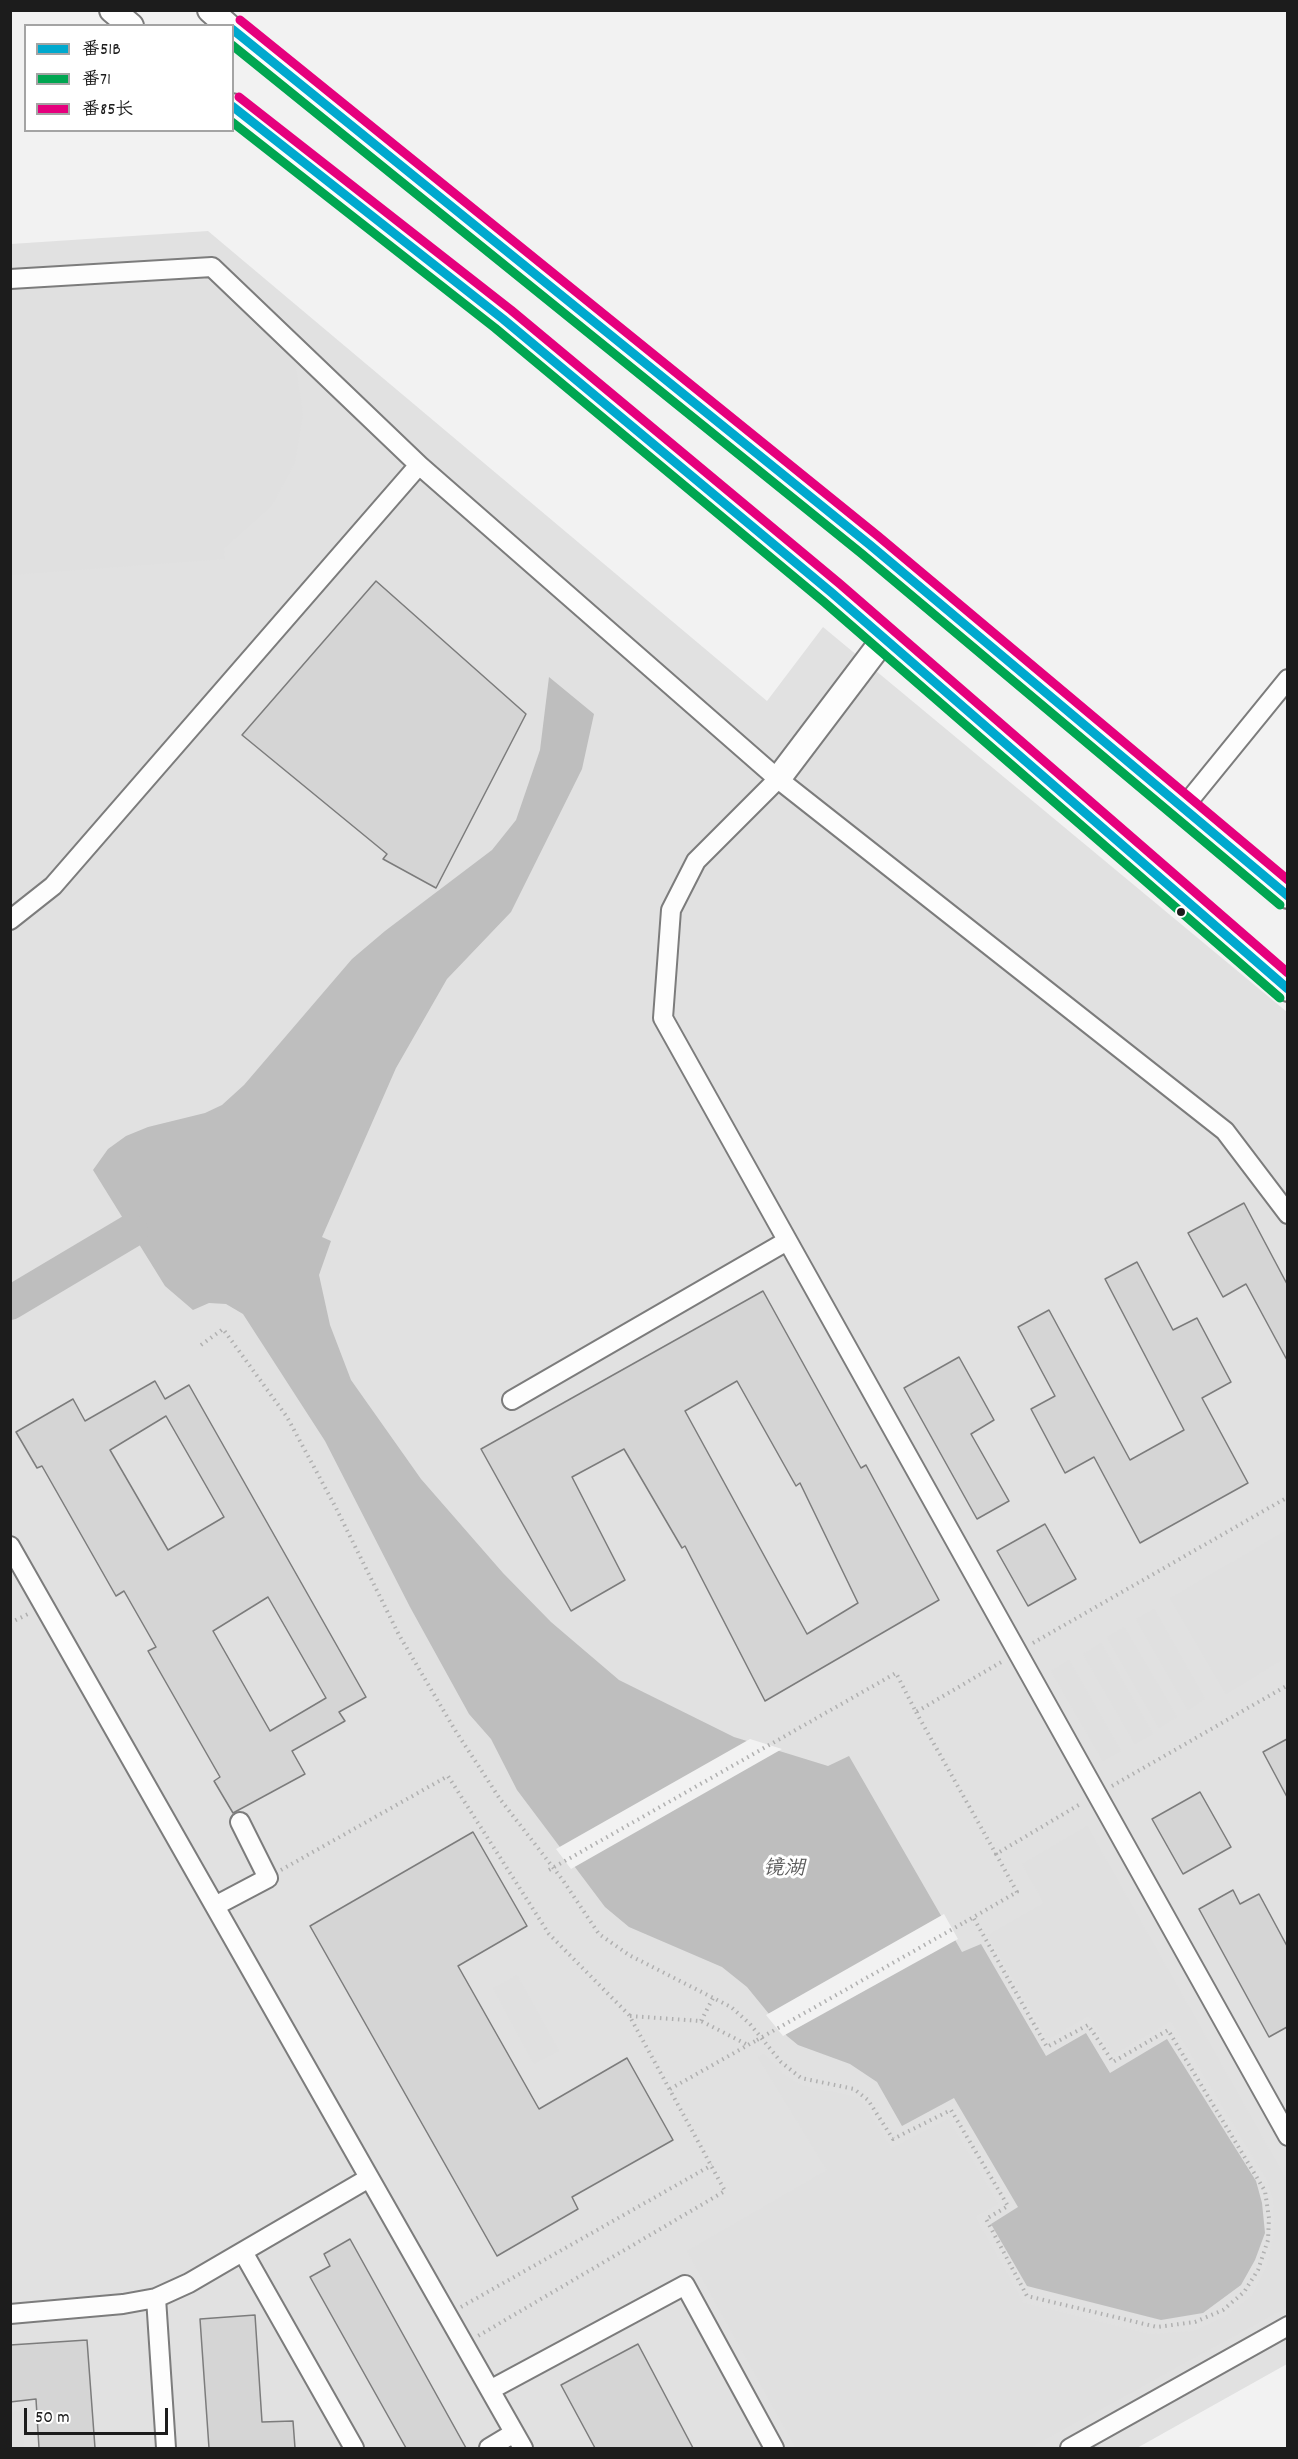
<!DOCTYPE html>
<html>
<head>
<meta charset="utf-8">
<style>
	body { margin:0 }
	#map { position:relative; width:1298px; height:2459px; overflow:hidden; background:#f2f2f2; font-family:Dekko,"LXGW WenKai TC",sans-serif }
	canvas { display:block }
	.frame { position:absolute; inset:0; border:12px solid #1c1c1c; pointer-events:none }
	.legend { position:absolute; left:24px; top:24px; width:210px; height:108px; box-sizing:border-box; background:#fff; border:2px solid #a4a4a4; margin:0; padding:8px 10px; list-style:none; font-size:18px; color:#1c1c1c }
	.legend li { display:flex; align-items:center; gap:12px; height:30px }
	.legend b { width:30px; border:2px solid #a4a4a4 }
	.scale { position:absolute; left:24px; top:2408px; width:144px; height:27px; box-sizing:border-box; border:3px solid #1c1c1c; border-top:0; padding-left:8px; font-size:18px; line-height:21px; white-space:nowrap; color:#1c1c1c; -webkit-text-stroke:4px #fff; paint-order:stroke }
</style>
</head>
<body>
<div id="map">
<canvas width="1298" height="2459"></canvas>
<div class="frame"></div>
<ul class="legend">
<li><b style="height:8px;background:#00a9ce"></b>番51B</li>
<li><b style="height:8px;background:#00a651"></b>番71</li>
<li><b style="height:8px;background:#e5007d"></b>番85长</li>
</ul>
<div class="scale">50 m</div>
</div>
<script>
const c = document.querySelector('canvas').getContext('2d');
c.lineJoin = 'round';
function fill(path, color) { c.fillStyle = color; c.fill(path, 'evenodd'); }
const shape = rows => new Path2D(rows.map(r => 'M' + r).join(''));
function strokePath(path, color, width, dash) { c.strokeStyle = color; c.lineWidth = width; c.lineCap = dash ? 'butt' : 'round'; c.setLineDash(dash || []); c.stroke(path); }
function drawText(font, color, halo, rows, align = 'center') {
  c.font = font + ' Dekko,"LXGW WenKai TC",sans-serif'; c.lineWidth = 6; c.setLineDash([]); c.textBaseline = 'middle'; c.strokeStyle = halo; c.fillStyle = color; for (const [text, x, y, turn = 0] of rows) {
    c.save(); c.translate(x, y); c.rotate((+turn || 0) * Math.PI / 180); c.textAlign = isNaN(turn) ? turn : align; if (halo) c.strokeText(text, 0, 0); c.fillText(text, 0, 0); c.restore();
  }
}
fill(shape([
	[208,231,767,701,823,627,1287,1012,1287,2364,1137,2448,11,2448,11,244]
]), '#e1e1e1');
fill(shape([
	[195,269,239,290,273,323,296,366,303,414,295,462,272,505,224,548,225,559,11,575,11,276],
	[166,1416,224,1517,168,1550,110,1450],
	[1287,1530,1287,1657,1226,1694,1170,1598],
	[268,1597,326,1698,270,1731,213,1631],
	[1154,1609,1205,1699,1188,1710,1136,1619],
	[1124,1627,1177,1717,1159,1728,1107,1637],
	[1101,1643,1153,1734,1135,1744,1083,1654],
	[1069,1660,1121,1751,1103,1761,1051,1671],
	[1087,1826,1287,2181,1287,2307,1030,2448,796,2448,687,2251,827,2170,758,2057,764,2054,783,2074,801,2085,856,2097,865,2106,891,2148,948,2119,998,2204,975,2217,1023,2302,1151,2334,1194,2331,1226,2316,1252,2296,1267,2266,1274,2233,1273,2199,1266,2178,1171,2021,1113,2055,1089,2016,1048,2039,988,1935,1044,1903,1022,1864],
	[517,1975,559,2051,534,2064,493,1988],
	[22,2411,24,2448,11,2448,11,2412]
]), '#e0e0e0');
fill(shape([
	[549,677,594,714,582,769,511,912,447,979,396,1068,322,1237,331,1241,319,1275,330,1325,351,1380,421,1479,503,1573,551,1622,619,1680,734,1737,828,1766,849,1756,962,1952,981,1944,1046,2056,1086,2033,1110,2073,1167,2039,1256,2181,1262,2203,1265,2233,1255,2260,1241,2285,1203,2313,1161,2320,1027,2286,991,2224,1018,2207,954,2098,902,2126,877,2082,850,2064,798,2045,787,2036,747,1987,722,1967,629,1927,605,1907,517,1790,491,1739,469,1714,410,1607,325,1441,243,1314,226,1304,209,1303,193,1310,165,1286,93,1170,108,1149,126,1136,148,1127,205,1113,222,1105,244,1085,352,959,385,931,492,850,516,820,540,750]
]), '#bebebe');
fill(shape([
	[750,1739,782,1749,571,1869,556,1849],
	[944,1914,958,1939,783,2036,766,2015]
]), '#f2f2f2');
strokePath(shape([
	[10,1303,131,1231]
]), '#bebebe', 34);
const building = shape([
	[376,581,526,714,436,888,383,859,387,854,242,735,376,581],
	[1244,1203,1287,1284,1287,1360,1246,1284,1223,1297,1188,1233,1244,1203],
	[1137,1262,1173,1330,1197,1318,1231,1382,1202,1398,1248,1483,1140,1543,1094,1457,1065,1473,1031,1409,1055,1396,1018,1327,1049,1310,1130,1460,1184,1430,1105,1279,1137,1262],
	[763,1291,861,1468,866,1465,939,1600,765,1701,685,1546,682,1548,624,1449,572,1477,625,1580,571,1611,481,1449,763,1291],
	[737,1381,796,1486,800,1483,858,1603,807,1634,685,1411,737,1381],
	[959,1357,994,1420,971,1434,1009,1501,977,1519,904,1388,959,1357],
	[155,1381,165,1399,189,1385,366,1697,339,1712,345,1721,292,1751,305,1774,233,1813,214,1781,220,1777,148,1651,156,1647,124,1591,116,1596,42,1466,37,1468,16,1432,73,1399,85,1421,155,1381],
	[166,1416,224,1517,168,1550,110,1450,166,1416],
	[268,1597,326,1698,270,1731,213,1631,268,1597],
	[1045,1524,1076,1579,1028,1606,997,1551,1045,1524],
	[1287,1739,1287,1797,1263,1752,1287,1739],
	[1200,1792,1231,1847,1183,1874,1152,1819,1200,1792],
	[473,1832,527,1926,458,1966,539,2109,627,2058,673,2140,572,2197,578,2209,497,2256,310,1926,473,1832],
	[1233,1890,1240,1904,1259,1894,1287,1946,1287,2027,1269,2037,1199,1909,1233,1890],
	[350,2239,466,2448,406,2448,310,2277,330,2266,324,2254,350,2239],
	[255,2315,262,2422,293,2421,295,2448,209,2448,200,2319,255,2315],
	[87,2340,95,2448,39,2448,36,2399,10,2402,10,2345,87,2340],
	[638,2344,693,2448,595,2448,561,2385,638,2344]
]);
fill(building, '#d5d5d5');
strokePath(building, '#7c7c7c', 1.5);
const street = shape([
	[10,279,212,267,419,465],
	[778,779,696,861,671,910,663,1018,1288,2136],
	[1183,808,1288,679],
	[10,920,53,886,419,465,778,779,1225,1131,1288,1214],
	[512,1400,787,1241],
	[10,1546,523,2448],
	[215,1906,268,1878,240,1822],
	[243,2252,354,2448],
	[156,2298,166,2448],
	[10,2314,123,2304,156,2298,189,2283,369,2178],
	[490,2390,685,2285,774,2448],
	[489,2448,514,2433],
	[1070,2448,1288,2326]
]);
const secondary = shape([
	[112,10,131,26],
	[210,10,228,26],
	[232,29,870,545,1288,896],
	[232,106,503,319,832,593,1288,989],
	[778,779,884,639]
]);
strokePath(street, '#7c7c7c', 22);
strokePath(secondary, '#7c7c7c', 28);
strokePath(shape([
	[201,1345,223,1329,287,1417,335,1506,399,1635,455,1730,500,1799,562,1879,599,1934,629,1955,731,2007,750,2024,781,2062,801,2078,854,2089,868,2100,893,2139,951,2110,1008,2206,986,2219,1027,2296,1157,2327,1195,2322,1223,2310,1244,2292,1258,2270,1268,2240,1269,2218,1265,2191,1168,2030,1113,2062,1088,2025,1047,2047,973,1917],
	[10,1623,28,1614],
	[1033,1643,1288,1497],
	[916,1712,996,1854],
	[815,1719,896,1673,916,1712,1003,1661],
	[1112,1786,1288,1685],
	[281,1870,448,1776,549,1934,629,2015,725,2191,478,2336],
	[965,1922,1017,1892,996,1854,1082,1803],
	[630,2016,701,2021,748,2045],
	[701,2021,713,1998],
	[670,2089,757,2040],
	[461,2307,712,2165]
]), '#b0b0b0', 4, [1.5, 4.5]);
strokePath(street, '#fdfdfd', 18);
strokePath(secondary, '#fdfdfd', 24);
strokePath(shape([
	[549,1870,815,1719],
	[757,2040,965,1922]
]), '#b0b0b0', 4, [1.5, 4.5]);
strokePath(shape([
	[232,29,870,545,1288,896],
	[232,106,503,319,832,593,1288,989]
]), '#00a9ce', 9);
strokePath(shape([
	[232,45,862,554,1280,905],
	[232,122,495,328,824,602,1280,998]
]), '#00a651', 9);
strokePath(shape([
	[240,20,878,536,1288,880],
	[239,97,511,310,840,584,1288,973]
]), '#e5007d', 9);
for (const [x, y, r, color] of [
	[1181,912,5,"#1c1c1c"]
]) { const dot = new Path2D(); dot.arc(x, y, r, 0, 2 * Math.PI); c.fillStyle = color; c.fill(dot); strokePath(dot, '#fff', 2); }
drawText('italic 21px', '#5b5b5b', '#fff', [
	["镜湖",784,1871]
]);
</script>
</body>
</html>
